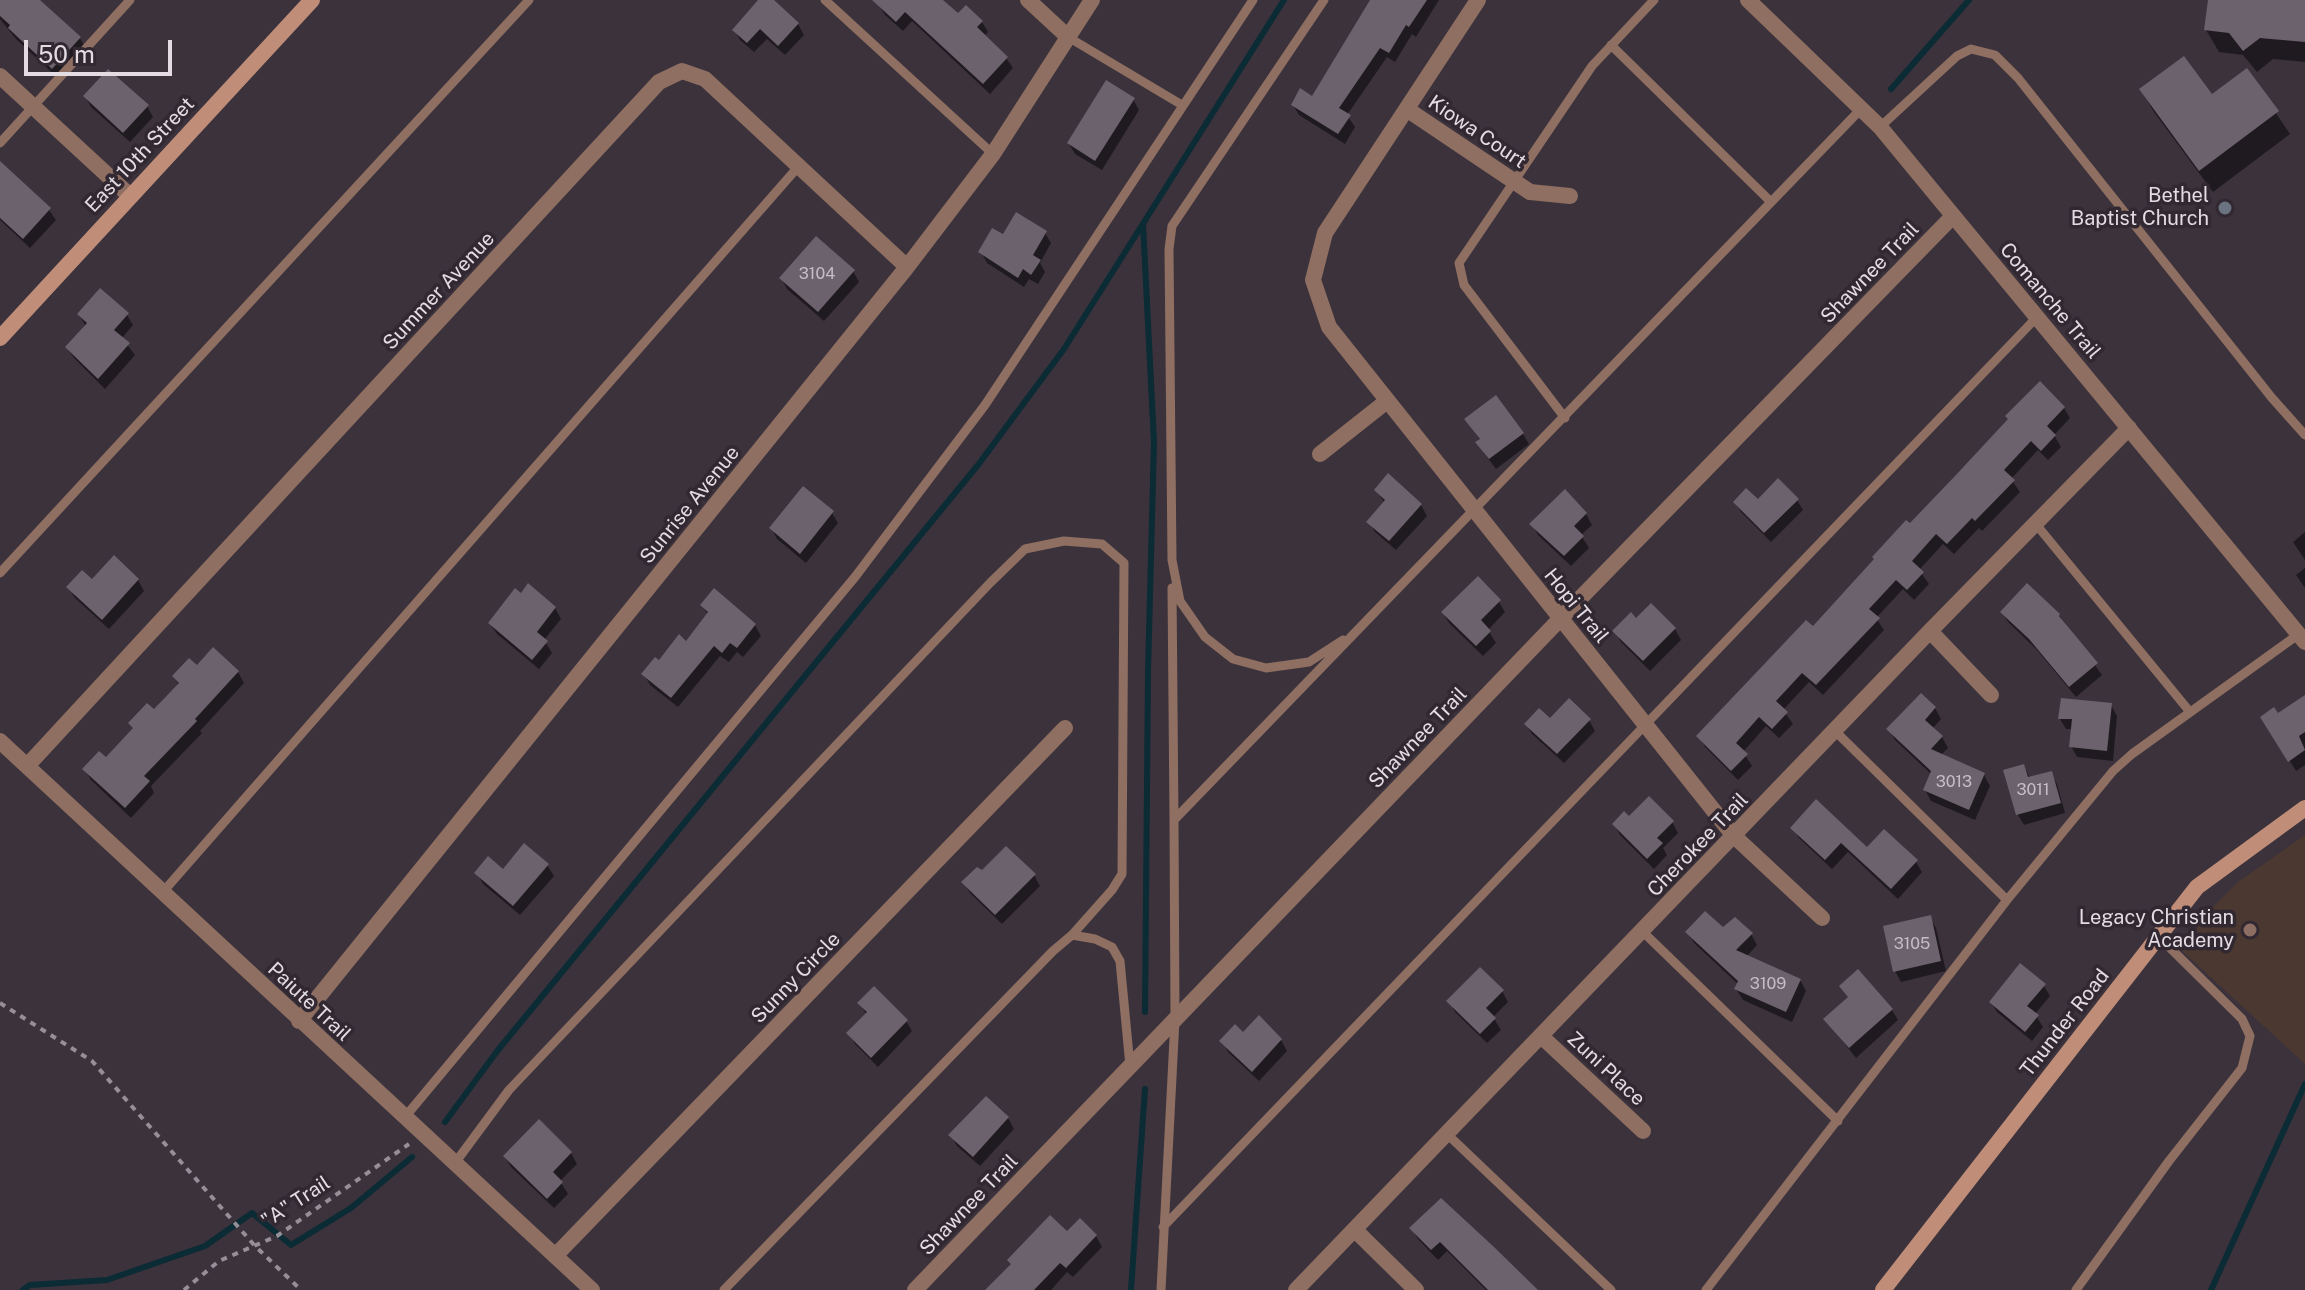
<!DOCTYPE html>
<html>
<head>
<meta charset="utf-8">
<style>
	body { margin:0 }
	#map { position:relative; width:2305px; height:1290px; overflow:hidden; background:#3b323c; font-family:"Public Sans",sans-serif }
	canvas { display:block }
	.scale { position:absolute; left:24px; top:40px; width:148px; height:36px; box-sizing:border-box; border:4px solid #e3dde3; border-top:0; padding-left:10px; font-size:24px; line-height:28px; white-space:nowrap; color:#e3dde3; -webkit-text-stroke:6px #312832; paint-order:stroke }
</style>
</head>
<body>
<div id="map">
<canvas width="2305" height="1290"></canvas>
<div class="scale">50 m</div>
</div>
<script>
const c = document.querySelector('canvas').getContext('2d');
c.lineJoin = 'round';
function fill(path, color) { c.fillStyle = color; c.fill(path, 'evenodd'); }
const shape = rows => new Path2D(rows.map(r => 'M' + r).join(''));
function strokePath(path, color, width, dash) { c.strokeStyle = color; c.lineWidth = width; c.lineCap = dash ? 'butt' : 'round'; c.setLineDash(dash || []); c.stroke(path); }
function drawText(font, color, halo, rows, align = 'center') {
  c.font = font + ' "Public Sans",sans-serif'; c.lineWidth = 7; c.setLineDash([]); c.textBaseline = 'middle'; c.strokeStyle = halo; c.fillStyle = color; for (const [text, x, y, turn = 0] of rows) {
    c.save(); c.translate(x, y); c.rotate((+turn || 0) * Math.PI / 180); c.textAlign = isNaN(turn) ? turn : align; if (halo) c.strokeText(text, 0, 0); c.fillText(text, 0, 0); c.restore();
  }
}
fill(shape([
	[2305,835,2305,1064,2181,950,2210,910,2238,882]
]), '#4b3931');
fill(shape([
	[0,0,37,0,80,38,86,49,59,79,16,39,0,19],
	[761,0,771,0,798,24,804,35,785,55,767,39,754,52,740,40,734,30],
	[883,0,941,0,958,16,982,22,988,32,984,36,1006,58,1013,68,990,94,912,21,903,31,885,15,878,4],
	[1373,0,1439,0,1416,37,1412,34,1395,62,1387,57,1347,115,1355,127,1345,144,1299,115,1293,105,1312,98],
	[2210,0,2305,0,2305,62,2273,59,2257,72,2243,55,2219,52,2206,30],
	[2247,70,2290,134,2213,192,2154,112,2141,90,2211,97],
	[85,96,147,106,153,117,130,142,91,107],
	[1133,99,1139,110,1102,170,1075,154,1069,144],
	[0,168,49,210,56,220,30,248,0,220],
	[1045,233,1051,243,1040,263,1045,272,1038,284,1029,279,1024,287,987,263,981,252,1004,237],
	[853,271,859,282,824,321,787,289,781,278],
	[79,314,127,315,133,325,122,338,135,355,105,389,74,358,67,348,85,325],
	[2064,408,2070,418,2054,435,2061,447,2048,460,2038,450,2011,479,2020,492,1982,531,1979,528,1954,554,1943,544,1919,570,1929,584,1914,600,1903,589,1876,618,1884,630,1823,695,1809,682,1783,710,1793,724,1779,738,1766,726,1743,752,1752,766,1738,780,1705,747,1699,736,1813,629,1910,526],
	[1466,420,1523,434,1529,444,1496,469,1484,453,1478,443,1481,441],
	[1376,490,1421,505,1427,516,1396,550,1375,532,1369,522,1385,503],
	[1797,500,1803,510,1771,542,1741,512,1735,502],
	[832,513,838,523,806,563,777,539,771,528],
	[1586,514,1592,525,1581,535,1589,548,1571,566,1538,535,1532,524],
	[2305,532,2305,560,2293,542],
	[2305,568,2305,588,2296,575],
	[138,580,144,591,109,629,75,598,68,587,92,582],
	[1499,602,1505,612,1488,630,1496,643,1483,656,1449,623,1443,613],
	[702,605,755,625,761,636,743,657,737,652,729,662,720,656,678,707,650,685,644,674,686,643,708,615],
	[555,608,561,619,544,640,552,653,539,669,497,634,490,624],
	[2002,612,2059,615,2102,675,2076,697,2037,650,2008,622],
	[1675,629,1681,640,1650,671,1621,642,1615,631],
	[213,650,238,672,244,683,200,731,202,733,151,786,154,793,131,818,91,780,85,770,106,760,179,685,174,677,197,668],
	[1921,695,1935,708,1941,719,1932,729,1942,737,1948,748,1940,756,1984,775,1990,786,1975,820,1931,801,1925,790,1932,775,1895,740,1889,730],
	[2305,701,2305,765,2296,771,2263,718,2277,716],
	[2111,705,2117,716,2113,761,2077,757,2071,746,2073,729,2066,729,2060,719],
	[1550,720,1589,720,1595,731,1564,763,1532,734,1526,724],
	[2024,766,2030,778,2051,773,2057,784,2065,813,2024,825,2018,815,2006,771],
	[1629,819,1672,822,1678,833,1663,848,1667,855,1654,869,1620,835,1614,824],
	[1793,828,1916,862,1922,872,1898,899,1848,852,1832,869,1799,838],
	[547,865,554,876,520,915,483,884,477,873],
	[982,873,1034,875,1040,886,1002,924,970,893,964,883],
	[1930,918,1936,928,1946,971,1901,982,1895,971],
	[1723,930,1751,934,1757,945,1746,957,1800,980,1806,991,1792,1022,1743,1000,1736,989,1739,985,1694,943,1688,932],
	[2044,986,2050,996,2035,1014,2043,1027,2032,1041,1997,1012,1991,1002],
	[1502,991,1508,1002,1493,1017,1501,1030,1487,1043,1455,1012,1449,1001],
	[860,1004,906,1021,912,1031,878,1067,855,1044,849,1034,866,1014],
	[1892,1010,1898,1020,1856,1058,1826,1020],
	[1243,1034,1281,1040,1287,1051,1259,1081,1228,1052,1222,1041],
	[1008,1118,1014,1129,980,1166,957,1146,951,1135],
	[571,1153,577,1164,560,1181,568,1194,554,1208,511,1167,505,1157],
	[1441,1201,1533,1290,1486,1290,1447,1251,1438,1260,1418,1239,1412,1229],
	[1067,1234,1096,1236,1102,1247,1073,1277,1067,1272,1051,1290,988,1290]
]), '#0007');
strokePath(shape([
	[1891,89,1969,0],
	[1143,224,1154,442,1148,672,1145,1012],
	[445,1122,498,1050,978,465,1064,349,1284,0],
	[23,1290,30,1285,107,1280,205,1246,252,1213,291,1245,351,1208,412,1157],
	[1131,1290,1145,1089],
	[2211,1290,2305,1084]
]), '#0b2b35', 6);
fill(shape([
	[0,0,40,0,81,37,52,69,8,28,10,25,0,16],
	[758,0,774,0,799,23,778,46,760,29,747,43,732,30],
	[872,0,943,0,958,13,966,5,983,21,977,27,1008,57,983,84,905,12,896,22],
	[1370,0,1427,0,1409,27,1406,25,1389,53,1380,48,1339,108,1351,115,1338,134,1291,105,1300,88,1312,96],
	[2208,0,2305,0,2305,42,2260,38,2243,51,2229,33,2204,30],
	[2184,56,2212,94,2247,68,2279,111,2199,171,2139,89],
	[108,69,149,105,123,133,83,96],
	[1106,80,1135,98,1095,161,1067,143],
	[0,161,51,208,23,239,0,218],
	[1016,212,1047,231,1033,255,1041,260,1031,275,1023,269,1018,278,978,252,992,228,1003,234],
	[816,236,855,270,818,312,779,278],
	[100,288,129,313,114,330,130,343,98,379,65,347,87,323,77,314],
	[2040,381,2065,407,2047,426,2056,435,2041,451,2031,441,2004,470,2015,480,1975,521,1972,518,1947,544,1936,534,1912,561,1924,572,1907,590,1896,580,1869,609,1880,618,1816,685,1802,673,1776,701,1788,712,1772,729,1759,717,1736,743,1748,754,1731,771,1696,736,1806,620,1813,626,1874,559,1872,557,1906,520,1910,523,1955,476,2008,419,2005,416],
	[1496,395,1524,433,1489,459,1475,442,1480,439,1464,419],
	[1388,473,1422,504,1389,541,1366,522,1385,500,1374,490],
	[1778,478,1799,499,1764,533,1733,502,1746,488,1758,499],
	[803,486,834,511,800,554,769,528],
	[1565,489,1587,513,1574,526,1584,536,1564,556,1529,524],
	[114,555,139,579,102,620,66,587,82,570,92,579],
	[1478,576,1501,600,1481,620,1491,631,1476,646,1441,612],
	[528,583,556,607,537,632,548,641,532,660,488,623,515,588,521,593],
	[2027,583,2060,614,2059,616,2098,663,2069,687,2029,639,2000,612],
	[714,588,756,624,737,648,730,643,722,653,714,646,671,698,641,674,655,657,659,660,679,634,686,641,708,612,700,605],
	[1651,603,1676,628,1643,661,1612,631,1631,612,1636,618],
	[213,647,239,671,195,719,197,721,144,776,150,781,125,808,82,769,99,751,106,757,133,728,128,723,147,703,154,709,179,683,172,676,189,658,197,665],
	[1921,693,1936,707,1925,720,1943,736,1931,749,1985,773,1969,810,1923,790,1931,771,1886,729],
	[2305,695,2305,732,2299,736,2305,750,2288,762,2260,717,2274,707,2278,713],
	[1569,698,1591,719,1557,754,1524,724,1539,708,1550,718],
	[2061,698,2112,703,2107,751,2069,747,2072,719,2058,719],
	[2024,764,2028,777,2052,771,2061,803,2016,815,2003,770],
	[1649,796,1674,821,1657,838,1663,843,1647,859,1612,824,1624,811,1629,816],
	[1816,799,1867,847,1884,829,1918,860,1891,889,1841,843,1825,860,1790,828],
	[524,843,549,864,513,906,474,873,488,856,503,869],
	[1006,846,1036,874,995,915,961,882,977,867,982,870],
	[1705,911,1723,927,1735,917,1753,933,1736,950,1801,979,1786,1012,1734,989,1738,981,1685,932],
	[1931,915,1941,961,1893,972,1883,926],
	[2020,963,2046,984,2027,1006,2039,1015,2025,1032,1989,1002],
	[1480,967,1504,990,1486,1008,1496,1018,1480,1034,1446,1001],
	[1858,969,1893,1009,1849,1048,1823,1019,1848,997,1839,986],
	[874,986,908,1020,871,1058,846,1033,867,1012,857,1003],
	[1259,1015,1282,1039,1252,1072,1219,1041,1235,1024,1243,1032],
	[986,1096,1009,1117,973,1157,948,1135],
	[539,1119,572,1152,553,1172,563,1182,547,1199,503,1156],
	[1441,1198,1494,1247,1538,1290,1488,1290,1440,1242,1431,1250,1409,1228],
	[1050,1215,1067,1231,1080,1218,1097,1235,1066,1268,1060,1263,1034,1290,985,1290,1011,1264,1007,1260]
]), '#6c626d');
strokePath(shape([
	[0,1003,92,1061,255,1246,301,1290],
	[184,1290,219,1261,277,1236,409,1144]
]), '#968f97', 4, [6, 6]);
strokePath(shape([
	[825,0,993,154],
	[1324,0,1172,226,1169,249,1172,560,1180,601,1205,637,1233,659,1266,668,1309,662,1343,640],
	[1068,37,1182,105],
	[1611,45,1771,202],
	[1880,127,1957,56,1971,49,1995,55,2018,78,2272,398,2305,435],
	[0,143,130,0],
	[1565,418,1464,285,1459,263,1592,66,1654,0],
	[2035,523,2190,712],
	[0,573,529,0],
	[1172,588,1174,820],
	[1835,731,2007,900],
	[162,893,798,167],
	[1642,931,1838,1121],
	[405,1117,855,577,985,405,1253,0],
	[1447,1134,1611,1290],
	[455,1163,509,1090,990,583,1025,549,1064,541,1102,544,1124,563,1122,874,1112,890,1072,935],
	[1163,1227,2037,317],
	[724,1290,1053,951,1072,935,1095,939,1112,947,1120,961,1130,1066],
	[1161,1290,1175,1019,1174,820,1862,108],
	[1706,1290,2007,900,2113,771,2132,754,2299,634],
	[2076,1290,2169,1161,2242,1068,2250,1036,2242,1019,2158,936]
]), '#8f6f61', 9);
strokePath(shape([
	[1028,0,1068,37],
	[1478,0,1325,233,1313,280,1329,327,1734,836,1822,918],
	[1748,0,1880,127,2305,642],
	[0,76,129,195],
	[1408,110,1530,192,1570,196],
	[1320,454,1387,401],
	[1930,631,1991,695],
	[0,741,592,1290],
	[27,766,659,82,682,71,705,79,907,267],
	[299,1021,907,267,993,154,1092,0],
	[1541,1036,1643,1131],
	[1355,1230,1416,1290],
	[555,1256,1065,728],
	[915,1290,1561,618,1953,216],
	[1296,1290,1930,631,2129,428]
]), '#8f6f61', 16);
strokePath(shape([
	[0,338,312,0],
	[1883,1290,2197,887,2305,808]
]), '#c08e78', 16);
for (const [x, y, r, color] of [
	[2225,208,8,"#6b7280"],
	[2250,930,8,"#8d6e63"]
]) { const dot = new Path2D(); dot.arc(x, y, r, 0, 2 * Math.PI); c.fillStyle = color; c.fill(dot); strokePath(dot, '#312832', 3); }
drawText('16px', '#c5bec6', null, [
	["3104",817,274],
	["3013",1954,782],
	["3011",2033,790],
	["3105",1912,944],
	["3109",1768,984]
]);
drawText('20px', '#e3dde3', '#312832', [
	["Kiowa Court",1477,132,34],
	["East 10th Street",140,155,-47],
	["Shawnee Trail",1870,273,-46],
	["Summer Avenue",439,291,-47],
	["Comanche Trail",2050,301,50],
	["Sunrise Avenue",690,505,-51],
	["Hopi Trail",1576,606,51],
	["Shawnee Trail",1418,738,-46],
	["Cherokee Trail",1698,845,-46],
	["Sunny Circle",796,978,-46],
	["Paiute Trail",309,1002,43],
	["Thunder Road",2065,1023,-52],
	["Zuni Place",1606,1069,43],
	["\"A\" Trail",296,1202,-33],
	["Shawnee Trail",969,1205,-46]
]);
drawText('20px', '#e3dde3', '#312832', [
	["Bethel",2209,196],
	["Baptist Church",2209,219],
	["Legacy Christian",2234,918],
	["Academy",2234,941]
], 'right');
</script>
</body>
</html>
